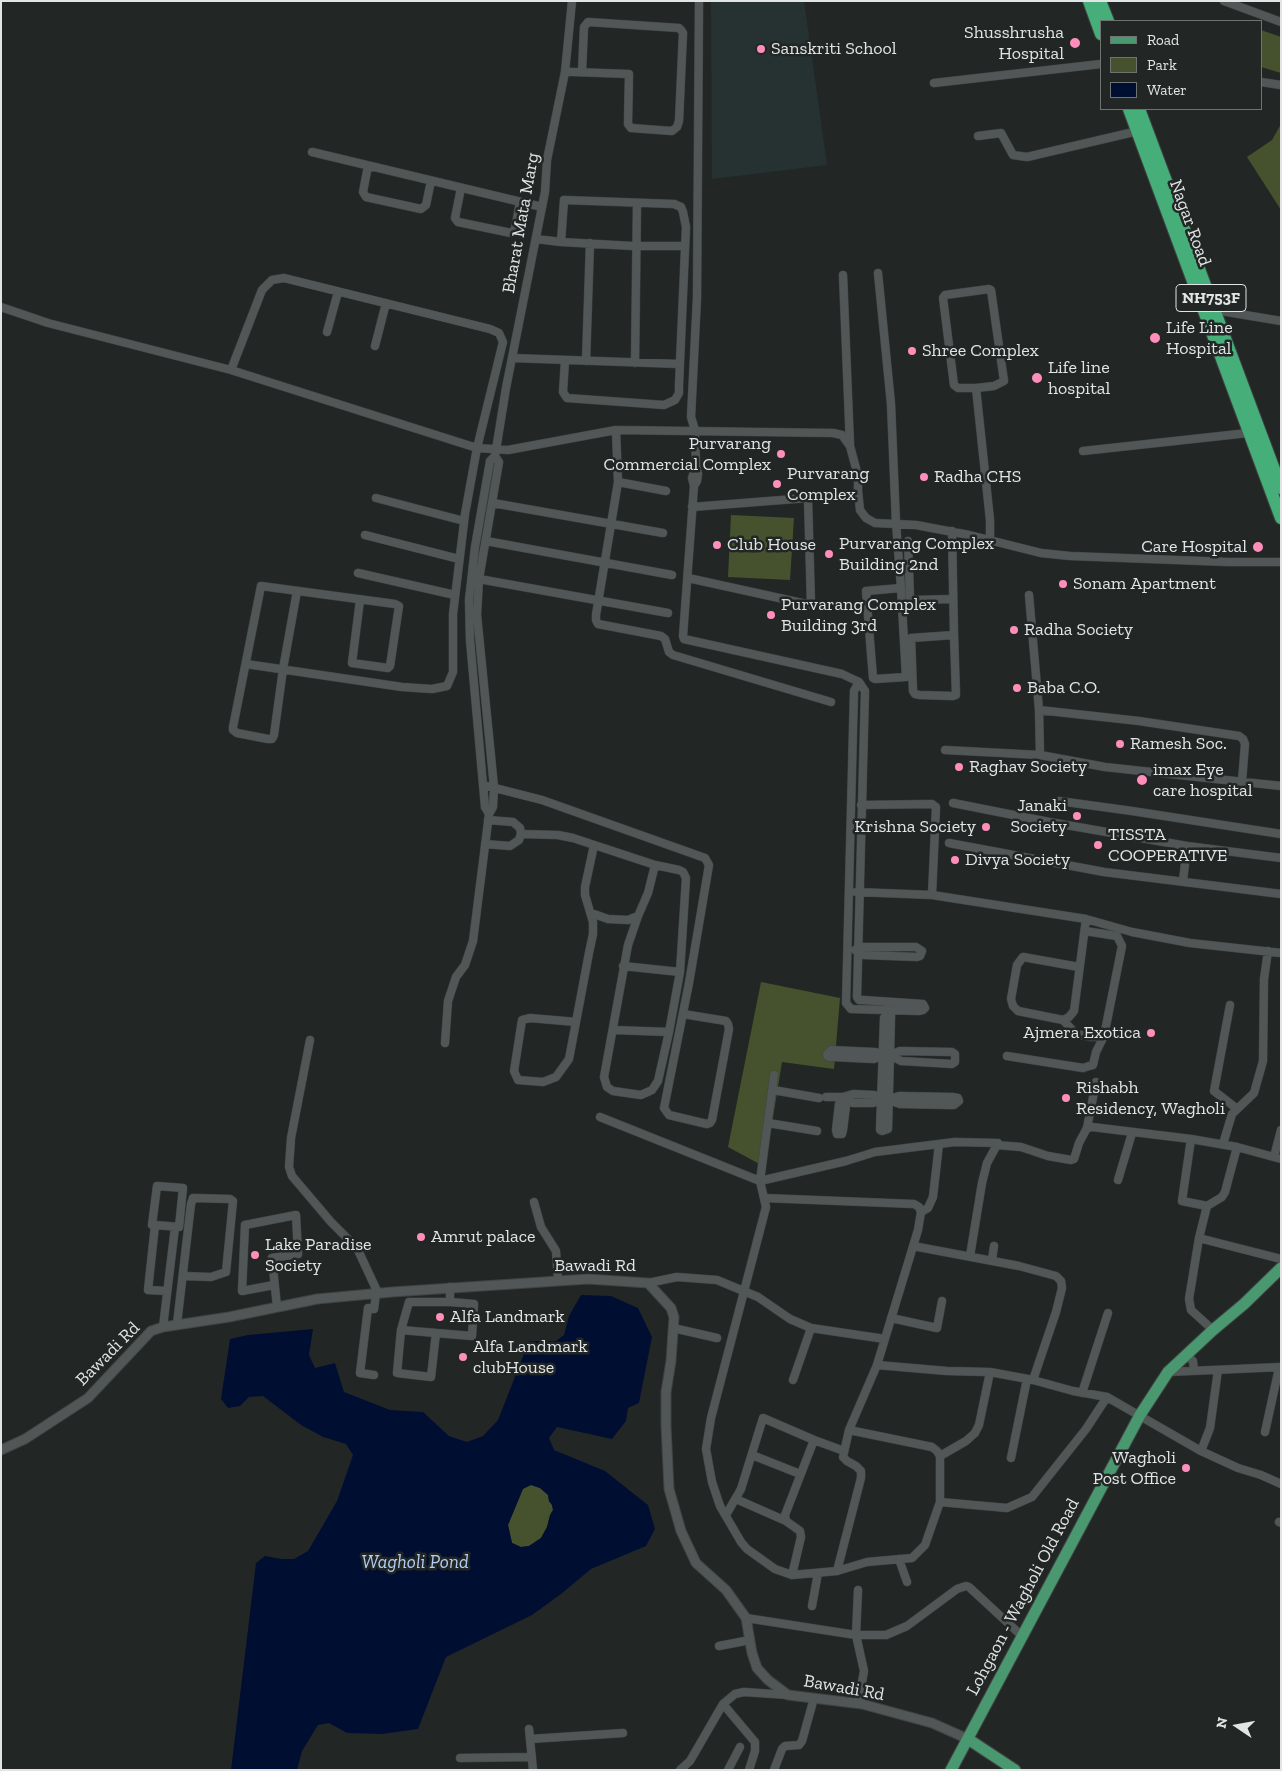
<!DOCTYPE html>
<html>
<head>
<meta charset="utf-8">
<style>
	body { margin:0 }
	#map { position:relative; width:1282px; height:1771px; overflow:hidden; background:#222726; font-family:"Zilla Slab",serif }
	canvas { display:block }
	.frame { position:absolute; inset:0; border:2px solid #e2e5e5; pointer-events:none }
	.legend { position:absolute; left:1100px; top:20px; width:162px; height:90px; box-sizing:border-box; background:#222726; border:1px solid #6f7372; margin:0; padding:6px 9px; list-style:none; font-size:15px; color:#e2e5e5 }
	.legend li { display:flex; align-items:center; gap:10px; height:25px }
	.legend b { width:25px; border:1px solid #6f7372 }
	.north { position:absolute; left:1212px; top:1701px; width:50px; height:50px; -webkit-text-stroke:4px #222726; paint-order:stroke; rotate:282deg; font-size:14px; font-weight:700; line-height:20px; text-align:center; color:#e2e5e5 }
	.north::after { content:''; display:block; margin:auto; width:18px; height:22px; background:#e2e5e5; clip-path:polygon(50% 0,100% 100%,50% 72%,0 100%) }
</style>
</head>
<body>
<div id="map">
<canvas width="1282" height="1771"></canvas>
<div class="frame"></div>
<ul class="legend">
<li><b style="height:6px;background:#499870"></b>Road</li>
<li><b style="height:14px;background:#46522e"></b>Park</li>
<li><b style="height:14px;background:#000f31"></b>Water</li>
</ul>
<div class="north">N</div>
</div>
<script>
const c = document.querySelector('canvas').getContext('2d');
c.lineJoin = 'round';
function fill(path, color) { c.fillStyle = color; c.fill(path, 'evenodd'); }
const shape = rows => new Path2D(rows.map(r => 'M' + r).join(''));
function strokePath(path, color, width, dash) { c.strokeStyle = color; c.lineWidth = width; c.lineCap = dash ? 'butt' : 'round'; c.setLineDash(dash || []); c.stroke(path); }
function drawText(font, color, halo, rows, align = 'center') {
  c.font = font + ' "Zilla Slab",serif'; c.lineWidth = 5; c.setLineDash([]); c.textBaseline = 'middle'; c.strokeStyle = halo; c.fillStyle = color; for (const [text, x, y, turn = 0] of rows) {
    c.save(); c.translate(x, y); c.rotate((+turn || 0) * Math.PI / 180); c.textAlign = isNaN(turn) ? turn : align; if (halo) c.strokeText(text, 0, 0); c.fillText(text, 0, 0); c.restore();
  }
}
fill(shape([
	[711,1,804,1,827,165,712,179]
]), '#253231');
fill(shape([
	[1261,30,1281,37,1281,73,1261,67],
	[1281,124,1281,210,1247,157,1272,140],
	[731,515,794,518,790,580,728,577],
	[761,982,840,998,834,1069,782,1062,765,1167,728,1147],
	[531,1485,540,1488,548,1495,549,1501,552,1505,553,1510,550,1515,547,1527,541,1538,529,1546,521,1547,512,1543,508,1525,523,1488]
]), '#46522e');
fill(shape([
	[581,1295,611,1296,638,1308,652,1337,639,1403,628,1408,626,1421,612,1439,557,1427,549,1438,554,1450,605,1471,648,1505,655,1529,646,1546,591,1569,561,1594,532,1615,446,1657,418,1729,382,1734,347,1733,329,1723,318,1725,302,1751,297,1770,231,1770,256,1563,265,1556,282,1559,294,1559,308,1551,337,1501,353,1455,346,1444,323,1437,301,1425,263,1396,249,1397,240,1406,228,1408,221,1399,230,1339,248,1335,313,1329,309,1355,315,1368,335,1363,344,1392,390,1410,423,1412,449,1436,467,1442,483,1436,498,1420,529,1341,556,1341,564,1335,569,1316],
	[531,1485,540,1488,548,1495,549,1501,552,1505,553,1510,550,1515,547,1527,541,1538,529,1546,521,1547,512,1543,508,1525,523,1489]
]), '#000f31');
const minor = shape([
	[1224,1,1281,22],
	[565,72,574,72,629,74,628,124,631,128,672,131,677,127,679,121,683,33,681,30,679,28,588,22,584,27,582,72],
	[1261,82,1281,85],
	[934,83,1101,64],
	[978,136,1001,133,1013,155,1027,157,1138,131],
	[312,152,542,207],
	[368,166,363,192,366,197,421,209,426,205,431,181],
	[461,188,455,218,458,222,511,233,515,229,520,202],
	[536,239,561,242,564,200,674,204,681,207,683,212,686,227,679,385,679,393,675,400,664,405,567,398,563,392,565,361],
	[561,242,633,246,685,246],
	[878,273,891,404,896,523,901,588,906,677,875,679,873,678,866,591,901,588],
	[843,275,850,445],
	[1,307,48,323,231,370,477,448,508,450,616,430,833,433,842,435,850,446,858,476,858,491,860,510,866,518,875,523,916,525,969,535,1041,553,1070,556,1228,562,1281,562],
	[1215,310,1281,321],
	[327,332,338,292],
	[375,346,386,303],
	[512,358,680,364],
	[586,361,590,243],
	[635,363,637,203],
	[231,370,262,290,272,280,284,278,490,329,499,333,503,342,477,448,465,514,453,614,453,672,447,686,432,689,402,687,246,664],
	[976,388,994,386,1004,381,991,290,989,289,945,295,943,298,954,385,958,388,976,388,990,520,990,541],
	[616,430,618,482],
	[1083,451,1248,433],
	[696,466,692,478,694,486,683,636,684,639,842,674,859,682],
	[694,486,697,481,698,474,696,466,695,430,691,417,697,298,699,1],
	[666,491,618,482,596,615,596,620,598,624,661,636,665,639,669,652,673,655,831,702],
	[376,498,464,521],
	[493,503,663,533],
	[952,531,954,635,911,638,913,691,915,694,919,695,953,696,956,695,954,635],
	[365,535,459,559],
	[486,541,672,575],
	[908,541,910,598,912,600,953,599],
	[358,573,455,595],
	[688,578,811,605,808,498,692,507],
	[479,579,668,613],
	[297,591,283,669,274,735,272,739,268,739,237,733,233,730,233,727,261,586,395,604,399,606,390,666,388,668,352,663,360,600],
	[1029,595,1039,710,1040,755],
	[859,682,865,691,857,997,859,1000,863,1000,923,1004,925,1008,923,1010,919,1011,851,1009,846,1003,854,691,859,682],
	[1039,710,1139,721,1239,736,1243,739,1245,744,1242,781],
	[945,750,1040,755,1105,767,1281,786],
	[483,785,542,800,705,858,709,865,689,983,664,1108,669,1115,707,1124,710,1123,712,1120,729,1029,728,1024,726,1021,683,1014],
	[1059,801,1132,811,1281,834],
	[953,803,1049,822,1187,846,1281,858],
	[861,805,932,804,936,807,932,895],
	[489,814,485,807,470,640,469,600,475,547,490,461,495,456,506,388,545,192,547,160,565,72,572,1],
	[521,834,558,835,573,838,655,865,679,870,683,872,686,878,680,972,669,1032,658,1081,652,1090,641,1095,613,1091,607,1087,604,1077,628,945,638,916,648,893,655,865],
	[949,843,1104,872,1281,894],
	[485,844,510,846,519,840,521,834,520,828,513,822,488,820],
	[1183,881,1187,846],
	[856,892,932,895,1086,919,1132,932,1190,943,1281,953],
	[591,913,608,919,628,920,638,916],
	[855,950,862,947,916,947,922,951,920,956,917,957,864,955,857,950],
	[623,966,680,972],
	[1079,967,1023,957,1017,965,1011,999,1013,1006,1018,1011,1063,1020,1069,1017,1074,1011,1086,919],
	[1230,1005,1214,1091,1236,1108],
	[888,1008,891,1016,888,1129,882,1131,880,1130,884,1018,888,1011],
	[1063,1020,1076,1034,1091,1037,1104,1036,1122,946,1117,936,1085,931],
	[576,1022,530,1018,522,1020,514,1071,518,1080,543,1082,556,1077,569,1059,576,1022,589,953,593,934,593,922,585,895,585,887,594,845],
	[613,1030,669,1032],
	[310,1040,291,1138,289,1167,292,1176,331,1222,357,1248,378,1293],
	[445,1043,448,1001,456,977,465,965,473,941,489,814,493,807,494,787,477,615,479,579,499,462,495,456],
	[883,1055,874,1059,832,1057,828,1057,827,1054,831,1050,874,1052,890,1055,900,1051,952,1052,955,1054,955,1062,952,1064,901,1061,890,1055],
	[1007,1056,1083,1068,1089,1066,1093,1065,1096,1052,1104,1036],
	[774,1075,760,1181,766,1207,711,1418,706,1449,712,1482,720,1506,741,1542,747,1549,775,1569,792,1575,837,1571,867,1562,912,1558,925,1545,940,1502,1007,1508,1032,1497,1086,1429,1107,1397,1073,1391,1033,1380,990,1372,947,1371,877,1365],
	[773,1090,819,1098],
	[826,1097,843,1097],
	[843,1097,846,1106,843,1130,842,1134,837,1134,836,1130,839,1104,843,1097],
	[882,1099,873,1103,853,1103,843,1097,853,1094,874,1095,900,1104,950,1105,954,1105,959,1101,958,1098,952,1097,899,1096,889,1099],
	[600,1117,760,1181,846,1161,875,1152,955,1142,998,1143,987,1163,982,1183,970,1256],
	[768,1123,817,1131],
	[1087,1128,1096,1082],
	[1191,1139,1182,1201,1207,1206],
	[1223,1144,1232,1114,1254,1093,1263,1061,1264,979,1268,951],
	[997,1145,1021,1147,1048,1156,1071,1160,1074,1159,1079,1143,1087,1128,1092,1127,1191,1139,1237,1147,1281,1159],
	[1274,1157,1281,1130],
	[1118,1180,1132,1133],
	[764,1198,914,1204,919,1207,921,1212,918,1230,877,1365,849,1430,932,1447,937,1451,940,1456,940,1502],
	[534,1202,541,1227,556,1251,558,1280],
	[921,1212,928,1208,933,1197,939,1144],
	[155,1225,179,1227,183,1188,157,1186,152,1225,155,1225,148,1290,167,1291],
	[1199,1238,1281,1259],
	[913,1246,1019,1266,1056,1276,1061,1281,1062,1288,1056,1312,1033,1380],
	[992,1260,994,1246],
	[648,1283,677,1277,717,1280,758,1297,790,1319,811,1328,885,1339],
	[274,1285,242,1291,245,1225,296,1215,298,1254,272,1258,277,1307],
	[450,1302,474,1304,472,1336,436,1333,431,1377,397,1373,401,1330,409,1302,450,1302,450,1287],
	[891,1318,937,1328,942,1301],
	[177,1324,191,1204,193,1198,230,1199,233,1201,226,1272,211,1277,183,1276],
	[163,1327,175,1227],
	[673,1328,717,1338],
	[401,1330,436,1333],
	[1213,1330,1191,1310,1189,1299,1199,1238,1207,1206,1222,1197,1225,1192,1237,1147],
	[1186,1355,1193,1361,1194,1371],
	[1168,1372,1281,1367],
	[374,1375,360,1373,368,1308,374,1309,376,1294],
	[793,1380,811,1328],
	[1082,1393,1108,1313],
	[1107,1397,1201,1451,1238,1468,1261,1475,1281,1484],
	[1265,1432,1279,1368],
	[814,1440,844,1451],
	[1201,1451,1210,1428,1218,1370],
	[752,1455,800,1474],
	[940,1456,966,1441,975,1433,979,1425,990,1372],
	[1011,1458,1027,1379],
	[736,1499,786,1521],
	[726,1515,741,1489,763,1418,814,1440,785,1515,786,1521,800,1531,801,1537,792,1575],
	[1279,1522,1281,1523],
	[899,1559,907,1582],
	[837,1571,861,1478,861,1471,856,1466,847,1461,843,1457,849,1430],
	[812,1606,818,1573],
	[746,1618,856,1635,886,1635,907,1626,957,1589,966,1586,969,1587,1022,1636],
	[719,1646,750,1640],
	[723,1704,755,1742,755,1751,749,1770],
	[858,1704,864,1671,856,1635,858,1590],
	[529,1729,533,1770],
	[530,1739,623,1733],
	[460,1758,532,1757],
	[680,1770,690,1761,723,1704,735,1694,744,1692,788,1695],
	[728,1770,740,1747],
	[774,1770,782,1749,785,1746,799,1745,802,1741,814,1698]
]);
const tertiary = shape([
	[1,1450,25,1439,88,1398,151,1331,163,1327,229,1317,317,1299,392,1292,588,1279,648,1283,671,1308,674,1317,671,1361,666,1392,666,1425,669,1489,681,1531,696,1563,726,1590,746,1618,752,1653,757,1668,768,1680,788,1695,862,1704,932,1723,968,1739]
]);
const primary = shape([
	[968,1739,1015,1770],
	[951,1770,1140,1415,1168,1372,1213,1330,1244,1304,1281,1268]
]);
const trunk = shape([
	[1089,1,1101,34],
	[1100,1,1108,21],
	[1129,109,1281,518],
	[1139,109,1281,488]
]);
strokePath(minor, '#3f4342', 9);
strokePath(tertiary, '#3f4342', 11);
strokePath(primary, '#3f4342', 13);
strokePath(trunk, '#3f4342', 14);
strokePath(minor, '#515756', 8);
strokePath(tertiary, '#515756', 9);
strokePath(primary, '#499870', 11);
strokePath(trunk, '#46ae79', 12);
for (const [x, y, r, color] of [
	[1075,43,6,"#ff8eba"],
	[761,49,5,"#ff8eba"],
	[1155,338,6,"#ff8eba"],
	[912,351,5,"#ff8eba"],
	[1037,378,6,"#ff8eba"],
	[781,454,5,"#ff8eba"],
	[924,477,5,"#ff8eba"],
	[777,484,5,"#ff8eba"],
	[717,545,5,"#ff8eba"],
	[1258,547,6,"#ff8eba"],
	[829,554,5,"#ff8eba"],
	[1063,584,5,"#ff8eba"],
	[771,615,5,"#ff8eba"],
	[1014,630,5,"#ff8eba"],
	[1017,688,5,"#ff8eba"],
	[1120,744,5,"#ff8eba"],
	[959,767,5,"#ff8eba"],
	[1142,780,6,"#ff8eba"],
	[1077,816,5,"#ff8eba"],
	[986,827,5,"#ff8eba"],
	[1098,845,5,"#ff8eba"],
	[955,860,5,"#ff8eba"],
	[1151,1033,5,"#ff8eba"],
	[1066,1098,5,"#ff8eba"],
	[421,1237,5,"#ff8eba"],
	[255,1255,5,"#ff8eba"],
	[440,1317,5,"#ff8eba"],
	[463,1357,5,"#ff8eba"],
	[1186,1468,5,"#ff8eba"]
]) { const dot = new Path2D(); dot.arc(x, y, r, 0, 2 * Math.PI); c.fillStyle = color; c.fill(dot); strokePath(dot, '#222726', 2); }
for (const [x, y, w] of [
	[1211,298,70]
]) { const box = new Path2D(); box.roundRect(x - w / 2, y - 13.5, w, 27, 4); c.fillStyle = '#222726'; c.fill(box); strokePath(box, '#e2e5e5', 1); }
drawText('bold 16px', '#e2e5e5', null, [
	["NH753F",1211,298]
]);
drawText('18px', '#e2e5e5', '#222726', [
	["Shusshrusha",1064,33,"right"],
	["Hospital",1064,54,"right"],
	["Sanskriti School",771,49],
	["Life Line",1166,328],
	["Hospital",1166,349],
	["Shree Complex",922,351],
	["Life line",1048,368],
	["hospital",1048,389],
	["Purvarang",771,444,"right"],
	["Commercial Complex",771,465,"right"],
	["Purvarang",787,474],
	["Complex",787,495],
	["Radha CHS",934,477],
	["Purvarang Complex",839,544],
	["Building 2nd",839,565],
	["Club House",727,545],
	["Care Hospital",1247,547,"right"],
	["Sonam Apartment",1073,584],
	["Purvarang Complex",781,605],
	["Building 3rd",781,626],
	["Radha Society",1024,630],
	["Baba C.O.",1027,688],
	["Ramesh Soc.",1130,744],
	["Raghav Society",969,767],
	["imax Eye",1153,770],
	["care hospital",1153,791],
	["Janaki",1067,806,"right"],
	["Society",1067,827,"right"],
	["Krishna Society",976,827,"right"],
	["TISSTA",1108,835],
	["COOPERATIVE",1108,856],
	["Divya Society",965,860],
	["Ajmera Exotica",1141,1033,"right"],
	["Rishabh",1076,1088],
	["Residency, Wagholi",1076,1109],
	["Amrut palace",431,1237],
	["Lake Paradise",265,1245],
	["Society",265,1266],
	["Alfa Landmark",450,1317],
	["Alfa Landmark",473,1347],
	["clubHouse",473,1368],
	["Wagholi",1176,1458,"right"],
	["Post Office",1176,1479,"right"]
], 'left');
drawText('18px', '#e2e5e5', '#222726', [
	["Bharat Mata Marg",521,223,-80],
	["Nagar Road",1190,223,70],
	["Bawadi Rd",595,1266],
	["Bawadi Rd",108,1354,-45],
	["Lohgaon - Wagholi Old Road",1023,1597,-62],
	["Bawadi Rd",844,1688,10]
]);
drawText('italic 19px', '#b2cef5', '#222726', [
	["Wagholi Pond",415,1563]
]);
</script>
</body>
</html>
